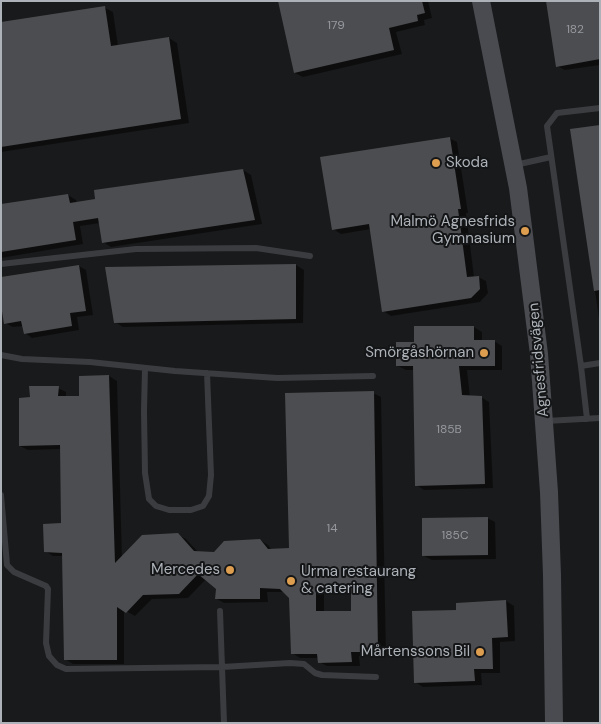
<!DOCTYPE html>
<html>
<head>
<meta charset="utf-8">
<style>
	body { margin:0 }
	#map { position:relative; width:601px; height:724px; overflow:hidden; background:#191a1b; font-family:"DM Sans",sans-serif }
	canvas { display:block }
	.frame { position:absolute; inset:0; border:2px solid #adb2b9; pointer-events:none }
</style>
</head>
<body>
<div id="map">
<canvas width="601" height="724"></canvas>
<div class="frame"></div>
</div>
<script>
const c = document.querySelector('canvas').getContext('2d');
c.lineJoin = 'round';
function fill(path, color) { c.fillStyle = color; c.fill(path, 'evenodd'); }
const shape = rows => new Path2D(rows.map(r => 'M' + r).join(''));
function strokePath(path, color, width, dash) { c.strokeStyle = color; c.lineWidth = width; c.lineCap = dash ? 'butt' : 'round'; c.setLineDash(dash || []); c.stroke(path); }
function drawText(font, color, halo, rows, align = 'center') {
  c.font = font + ' "DM Sans",sans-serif'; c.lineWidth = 4; c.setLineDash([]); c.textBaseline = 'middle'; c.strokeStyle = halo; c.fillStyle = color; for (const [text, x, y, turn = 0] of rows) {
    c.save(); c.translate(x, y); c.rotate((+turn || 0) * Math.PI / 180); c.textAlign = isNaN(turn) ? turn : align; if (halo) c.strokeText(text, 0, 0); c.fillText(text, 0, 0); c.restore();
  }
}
fill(shape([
	[279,1,428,1,432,18,424,20,425,25,396,32,402,54,303,77,295,73],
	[600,1,600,65,565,70,557,66],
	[105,8,113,12,118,46,169,38,177,43,189,123,1,152,1,24],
	[600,126,600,325,571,130],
	[449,138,457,142,468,213,466,213,474,277,478,277,486,281,488,293,480,302,391,316,383,311,371,229,341,234,333,229],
	[243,170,251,175,262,224,111,247,103,242,100,223,80,226,83,244,1,258,1,206,68,195,76,200,77,203],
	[296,265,304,270,303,323,123,327,115,322],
	[79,266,86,270,93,315,77,317,79,330,32,338,25,333,23,326,13,327,5,323],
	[474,327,482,332,482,341,494,341,502,346,502,370,467,370,470,397,481,397,489,402,493,488,424,490,416,485,414,370,406,370,398,366,415,343],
	[109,376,117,381,122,558,178,535,186,539,198,552,215,553,260,540,268,545,272,550,290,549,373,393,381,397,386,655,359,656,360,666,327,666,319,662,319,658,300,658,292,653,290,597,285,592,267,592,268,602,224,603,217,599,217,589,206,579,188,598,152,599,135,616,124,610,124,664,73,664,65,659,63,556,53,556,45,551,62,525,61,449,28,450,20,446,31,399,58,388,66,392,66,397,81,397],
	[324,591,352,591,352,612,324,612],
	[487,518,495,522,496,559,432,560,424,556],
	[506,601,514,606,515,641,500,642,500,673,481,673,482,685,423,687,415,682,457,611,458,604]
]), '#0007');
fill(shape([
	[278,1,422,1,425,13,417,15,418,21,389,28,394,50,294,73],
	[546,1,600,1,600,59,556,67],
	[105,6,111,46,169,37,181,119,1,147,1,22],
	[600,125,600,290,594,291,570,129],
	[450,137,461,209,458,209,467,277,479,276,480,289,471,298,382,312,369,224,332,230,320,157],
	[243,169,255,220,102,243,98,218,73,222,76,240,1,252,1,204,68,194,70,203,95,199,94,190],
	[296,264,296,319,114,323,105,267],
	[79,265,86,311,70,313,72,326,24,334,21,321,4,324,1,305,1,277],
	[414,326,474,326,474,340,495,340,495,366,459,366,462,395,482,396,485,484,415,486,413,366,396,366,396,342,414,342],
	[109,375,115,563,142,535,178,533,194,551,214,552,224,541,260,539,268,549,289,548,285,393,374,391,378,652,351,652,352,662,318,663,317,654,291,654,289,598,280,589,260,588,260,599,215,599,216,589,198,574,179,594,143,595,126,613,117,607,117,660,64,660,62,553,44,552,43,524,61,523,60,445,19,446,19,398,30,397,29,386,59,386,58,396,79,396,79,376],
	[316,587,351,588,351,611,316,611],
	[488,517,488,555,422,556,422,518],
	[506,600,508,637,492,638,493,669,474,669,475,681,414,683,412,611,456,610,456,603]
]), '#4c4d50');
strokePath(shape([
	[515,165,551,157],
	[1,264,136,249,256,248,310,256],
	[1,355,22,359,90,362,175,371,277,378,373,376],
	[581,366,600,363],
	[145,368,144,411,145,473,149,499,156,506,169,510,191,510,203,506,209,496,211,475,207,373],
	[587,419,581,366,547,126,557,113,600,108],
	[546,421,600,418],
	[1,495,7,565,14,572,46,586,48,589,46,643,49,656,57,665,66,669,222,667,290,663,304,664,315,673,322,675,376,677],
	[220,611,224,723]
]), '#3b3c40', 6);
strokePath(shape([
	[481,1,518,188,539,354,549,492,552,575,554,723]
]), '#494b50', 18);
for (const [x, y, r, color] of [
	[436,163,5,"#dd9e4f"],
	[525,231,5,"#dd9e4f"],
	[484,353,5,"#dd9e4f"],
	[230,570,5,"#dd9e4f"],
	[291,581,5,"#dd9e4f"],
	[480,652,5,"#dd9e4f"]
]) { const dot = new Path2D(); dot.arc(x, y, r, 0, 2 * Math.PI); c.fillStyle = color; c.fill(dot); strokePath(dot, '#141516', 2); }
drawText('12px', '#95999f', null, [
	["179",336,26],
	["182",575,30],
	["185B",449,430],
	["14",332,529],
	["185C",455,536]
]);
drawText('15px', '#adb2b9', '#141516', [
	["Skoda",446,163,"left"],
	["Malmö Agnesfrids",515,222],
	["Gymnasium",515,239],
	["Smörgåshörnan",474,353],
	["Mercedes",220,570],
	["Urma restaurang",301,572,"left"],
	["& catering",301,589,"left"],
	["Mårtenssons Bil",470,652]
], 'right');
drawText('15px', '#adb2b9', '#141516', [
	["Agnesfridsvägen",539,360,-95]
]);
</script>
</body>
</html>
